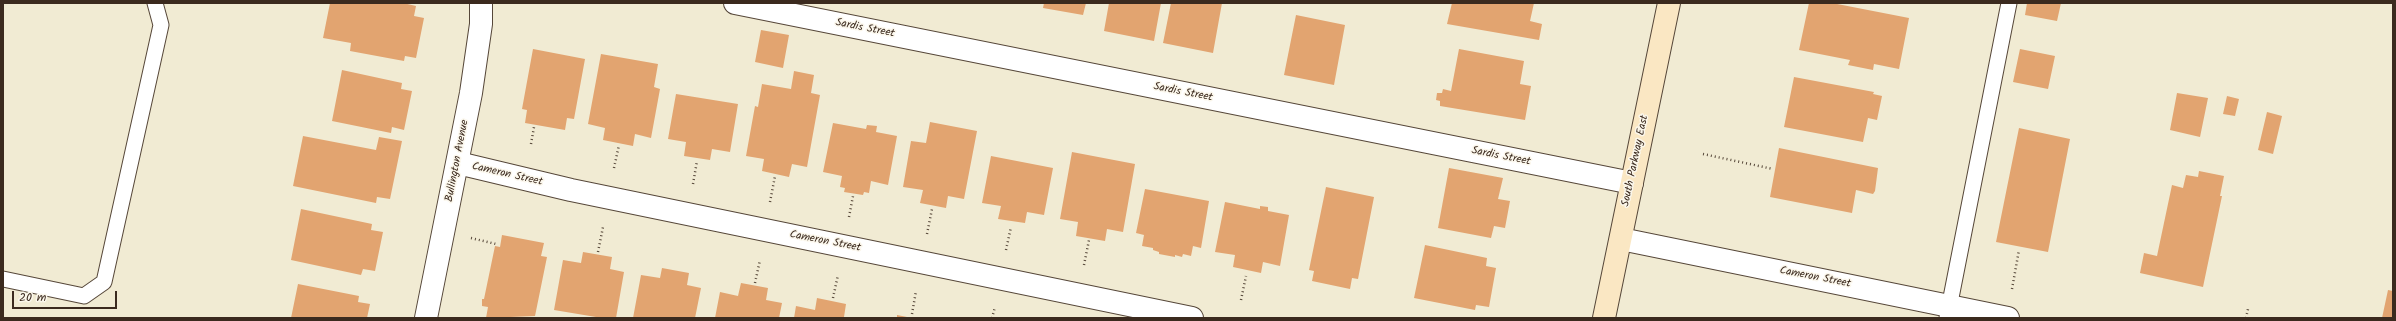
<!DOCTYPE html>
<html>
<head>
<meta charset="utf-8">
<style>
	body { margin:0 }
	#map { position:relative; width:2396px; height:321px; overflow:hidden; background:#f1ebd3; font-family:Kalam,sans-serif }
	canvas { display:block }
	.frame { position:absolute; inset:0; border:4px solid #3b2a1e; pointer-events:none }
	.scale { position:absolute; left:12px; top:291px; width:105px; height:18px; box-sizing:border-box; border:2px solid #3b2a1e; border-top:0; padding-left:5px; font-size:12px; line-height:14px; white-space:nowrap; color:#3b2a1e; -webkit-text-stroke:3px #fbf7ec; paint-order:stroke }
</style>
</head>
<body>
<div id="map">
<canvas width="2396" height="321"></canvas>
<div class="frame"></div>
<div class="scale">20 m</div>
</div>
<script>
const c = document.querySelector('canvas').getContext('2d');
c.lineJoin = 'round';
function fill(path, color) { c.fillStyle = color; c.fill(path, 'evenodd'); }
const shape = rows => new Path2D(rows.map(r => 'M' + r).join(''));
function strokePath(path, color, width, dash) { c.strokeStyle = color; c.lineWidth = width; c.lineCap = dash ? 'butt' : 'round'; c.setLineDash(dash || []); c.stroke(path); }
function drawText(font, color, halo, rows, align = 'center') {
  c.font = font + ' Kalam,sans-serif'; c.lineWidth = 3; c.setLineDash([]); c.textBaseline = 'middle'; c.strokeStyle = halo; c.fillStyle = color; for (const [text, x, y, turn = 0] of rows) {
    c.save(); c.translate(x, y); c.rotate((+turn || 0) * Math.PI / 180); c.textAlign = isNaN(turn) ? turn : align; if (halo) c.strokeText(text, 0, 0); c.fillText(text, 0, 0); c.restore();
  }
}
fill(shape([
	[330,3,403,3,416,6,414,16,424,18,416,58,405,56,404,61,350,51,351,43,323,38],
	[1044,3,1086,3,1083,15,1043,8],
	[1109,3,1161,3,1154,41,1104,31],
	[1171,3,1222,3,1213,53,1163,43],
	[1452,3,1534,3,1530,21,1542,24,1539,40,1447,24],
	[1809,3,1832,3,1909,18,1899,69,1874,64,1873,70,1848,65,1850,60,1799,50],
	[2027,3,2061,3,2057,21,2025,15],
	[1296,15,1345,25,1334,85,1284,75],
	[761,30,789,35,783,68,755,62],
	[533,49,585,59,574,119,567,118,565,130,525,123,527,110,522,109],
	[1459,49,1524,61,1520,84,1531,86,1525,120,1440,106,1440,101,1436,100,1437,93,1442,93,1443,89,1451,91],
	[2020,49,2055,56,2048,89,2013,82],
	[601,54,658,64,654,87,660,89,651,138,635,134,633,146,603,140,605,128,588,124],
	[342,70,402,83,401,89,412,91,404,130,392,127,391,133,332,121],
	[794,71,814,75,811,93,820,95,807,167,792,164,789,177,762,171,764,159,746,156,755,106,758,107,762,84,791,89],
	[1794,77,1874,92,1873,94,1882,96,1877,120,1868,118,1863,142,1784,127],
	[2177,93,2208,98,2200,137,2170,130],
	[676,94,738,104,730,152,712,149,710,160,684,156,686,142,668,139],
	[2227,96,2239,99,2235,116,2223,114],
	[2267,112,2282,116,2273,154,2258,150],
	[930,122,977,131,964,199,948,196,946,208,920,203,923,190,903,187,911,141,926,143],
	[833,123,866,129,867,125,877,126,876,132,897,136,888,185,871,181,869,193,864,192,863,195,844,192,845,188,840,187,842,176,823,172],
	[2019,128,2070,139,2048,252,1996,242],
	[303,136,376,150,379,137,402,141,390,199,377,197,376,203,293,186],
	[1779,148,1878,168,1875,191,1873,194,1856,190,1852,213,1770,197],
	[1072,152,1135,164,1123,232,1107,229,1105,241,1076,236,1078,222,1060,219],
	[991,156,1053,168,1044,215,1027,212,1025,223,998,219,1001,206,982,203],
	[1449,168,1503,178,1498,199,1510,201,1505,228,1494,226,1491,238,1438,228],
	[2199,171,2224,176,2220,196,2222,196,2203,287,2140,273,2144,253,2157,256,2172,185,2183,188,2186,175,2198,177],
	[1326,187,1374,197,1358,279,1352,278,1350,289,1312,281,1314,271,1309,270],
	[1145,189,1209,201,1201,248,1193,246,1191,256,1183,254,1182,257,1175,255,1175,257,1159,254,1159,252,1153,250,1153,248,1142,246,1144,235,1136,233],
	[1225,202,1260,209,1260,206,1268,207,1268,211,1289,215,1280,266,1263,262,1261,273,1233,267,1235,255,1215,252],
	[301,209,372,224,371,230,383,232,375,271,363,269,361,275,291,260],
	[502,235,544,243,541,256,547,257,535,316,486,318,488,307,482,306,482,299,484,299,495,246,500,247],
	[1425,245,1487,258,1486,266,1496,268,1489,307,1476,305,1475,310,1414,298],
	[583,252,612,257,610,269,624,272,616,318,602,318,554,310,563,260,581,263],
	[662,268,689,273,687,285,701,288,695,318,633,318,641,275,660,278],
	[741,283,768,288,766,300,782,303,779,318,715,318,720,292,738,296],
	[298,284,359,296,358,302,370,304,367,318,291,318],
	[2388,290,2393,291,2393,318,2382,318],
	[817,298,846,304,844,317,846,318,794,318,796,306,815,310],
	[897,315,907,317,907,318,897,318]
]), '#e2a470');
const lane = shape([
	[3,279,84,296,104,282,161,25,155,3],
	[1947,318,2009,3]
]);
const street = shape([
	[735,3,1632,183],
	[458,163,571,190,1192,318],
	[1621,239,2008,318],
	[426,318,471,93,481,24,481,3]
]);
const secondary = shape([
	[1604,318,1669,3]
]);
strokePath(lane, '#564739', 17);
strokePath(street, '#564739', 24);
strokePath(secondary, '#564739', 24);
strokePath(shape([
	[531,144,534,127],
	[1703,154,1773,169],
	[614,168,619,145],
	[693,184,697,161],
	[770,202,775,176],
	[849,217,853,196],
	[927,234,932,209],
	[471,238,496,244],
	[1006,250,1011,227],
	[598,252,603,227],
	[1084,265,1089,240],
	[755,283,760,260],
	[2012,289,2019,250],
	[833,298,838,275],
	[1241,300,1246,276],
	[912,314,916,291],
	[992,318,995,307],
	[2246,318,2248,309]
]), '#564739', 2.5, [1, 3]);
strokePath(lane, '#fff', 15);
strokePath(street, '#fff', 22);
strokePath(secondary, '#fae7c3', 22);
drawText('11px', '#3b2a1e', '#fbf7ec', [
	["Sardis Street",865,29,11],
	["Sardis Street",1183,93,11],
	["Sardis Street",1501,157,11],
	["Bullington Avenue",458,161,-79],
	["South Parkway East",1636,161,-78],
	["Cameron Street",507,175,13],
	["Cameron Street",825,242,11],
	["Cameron Street",1815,278,11]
]);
</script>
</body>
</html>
